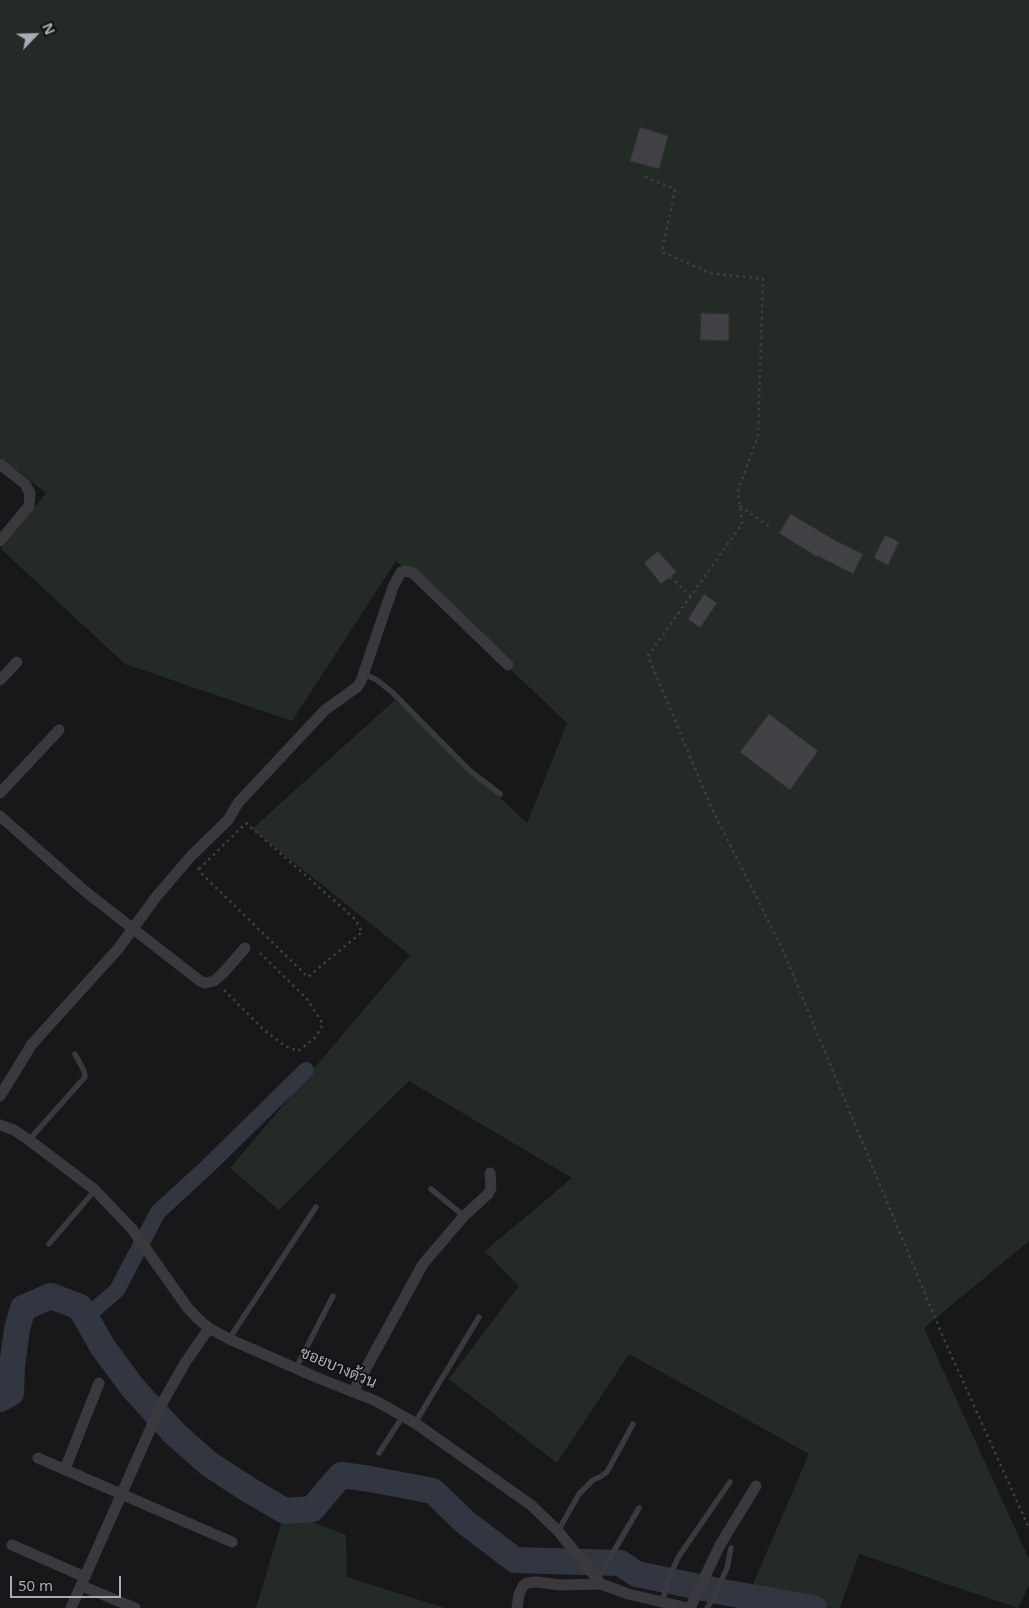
<!DOCTYPE html>
<html>
<head>
<meta charset="utf-8">
<style>
	body { margin:0 }
	#map { position:relative; width:1029px; height:1608px; overflow:hidden; background:#181719; font-family:"Noto Sans",sans-serif }
	canvas { display:block }
	.north { position:absolute; left:10px; top:10px; width:50px; height:50px; -webkit-text-stroke:4px #131214; paint-order:stroke; rotate:66deg; font-size:14px; font-weight:700; line-height:20px; text-align:center; color:#ababb7 }
	.north::after { content:''; display:block; margin:auto; width:18px; height:22px; background:#ababb7; clip-path:polygon(50% 0,100% 100%,50% 72%,0 100%) }
	.scale { position:absolute; left:10px; top:1576px; width:111px; height:22px; box-sizing:border-box; border:2px solid #ababb7; border-top:0; padding-left:6px; font-size:15px; line-height:18px; white-space:nowrap; color:#ababb7; -webkit-text-stroke:4px #131214; paint-order:stroke }
</style>
</head>
<body>
<div id="map">
<canvas width="1029" height="1608"></canvas>
<div class="north">N</div>
<div class="scale">50 m</div>
</div>
<script>
const c = document.querySelector('canvas').getContext('2d');
c.lineJoin = 'round';
function fill(path, color) { c.fillStyle = color; c.fill(path, 'evenodd'); }
const shape = rows => new Path2D(rows.map(r => 'M' + r).join(''));
function strokePath(path, color, width, dash) { c.strokeStyle = color; c.lineWidth = width; c.lineCap = dash ? 'butt' : 'round'; c.setLineDash(dash || []); c.stroke(path); }
function drawText(font, color, halo, rows, align = 'center') {
  c.font = font + ' "Noto Sans",Sarabun,sans-serif'; c.lineWidth = 4; c.setLineDash([]); c.textBaseline = 'middle'; c.strokeStyle = halo; c.fillStyle = color; for (const [text, x, y, turn = 0] of rows) {
    c.save(); c.translate(x, y); c.rotate((+turn || 0) * Math.PI / 180); c.textAlign = isNaN(turn) ? turn : align; if (halo) c.strokeText(text, 0, 0); c.fillText(text, 0, 0); c.restore();
  }
}
fill(shape([
	[0,0,1029,0,1029,1241,924,1328,1029,1559,1029,1585,1018,1608,859,1554,840,1608,832,1608,749,1593,809,1454,629,1354,557,1463,449,1379,519,1286,485,1251,572,1178,409,1081,279,1210,230,1168,410,955,252,829,395,700,527,823,567,723,396,561,292,721,125,664,1,549,46,493,0,457],
	[285,1511,346,1535,347,1577,445,1608,256,1608]
]), '#242b27');
strokePath(shape([
	[86,1317,117,1290,158,1212,206,1168,306,1070]
]), '#313641', 16);
strokePath(shape([
	[0,1399,11,1393,12,1366,17,1329,23,1308,51,1296,80,1307,102,1346,133,1388,175,1434,209,1464,249,1490,285,1511,312,1509,341,1475,370,1479,433,1491,465,1522,515,1560,620,1563,637,1574,723,1592,814,1608]
]), '#313641', 26);
const building = shape([
	[640,127,668,136,659,169,630,161,640,127],
	[701,313,729,314,729,341,700,340,701,313],
	[791,514,836,541,863,554,853,574,818,556,817,557,779,533,791,514],
	[885,535,899,542,888,565,874,558,885,535],
	[658,551,676,572,661,584,644,563,658,551],
	[704,594,717,603,700,628,688,619,704,594],
	[769,714,818,751,790,790,740,752,769,714]
]);
fill(building, '#424146');
strokePath(building, '#323135', 1);
strokePath(shape([
	[645,177,675,189,662,252,710,273,763,279,758,436,738,491,742,524,648,656,712,809,782,948,943,1337,1029,1528],
	[740,506,770,527],
	[670,577,691,596],
	[198,868,199,869,202,874,308,977,362,932,355,919,246,823,199,869],
	[224,990,264,1030,285,1046,298,1051,316,1037,323,1024,307,999,257,950]
]), '#3f3f44', 2.5, [2.5, 4]);
strokePath(shape([
	[364,674,377,680,393,693,469,770,500,794],
	[29,1140,85,1077,84,1071,75,1054],
	[431,1189,464,1216],
	[49,1244,95,1190],
	[229,1339,316,1207],
	[296,1368,333,1296],
	[415,1423,479,1317],
	[379,1453,403,1416],
	[558,1531,579,1494,593,1480,600,1477,607,1472,633,1424],
	[597,1580,639,1508],
	[662,1602,671,1573,679,1556,730,1482],
	[707,1608,714,1597,727,1568,731,1548]
]), '#39393e', 5.5);
strokePath(shape([
	[0,464,25,484,30,493,29,506,0,541],
	[0,680,17,662],
	[0,793,59,730],
	[0,816,86,892,200,981,205,983,214,981,223,973,245,948],
	[0,1096,32,1044,118,949,156,897,191,856,228,820,238,803,325,710,357,687,361,681,393,587,401,572,405,571,413,573,508,665],
	[0,1125,14,1130,29,1140,95,1190,132,1229,187,1307,198,1319,209,1328,229,1339,318,1378,376,1401,415,1423,531,1505,558,1531,601,1584,628,1594,688,1608],
	[353,1392,423,1264,464,1216,488,1194,491,1188,490,1173],
	[38,1458,232,1542],
	[65,1469,99,1383],
	[12,1545,85,1577],
	[82,1586,135,1608],
	[71,1608,161,1405,185,1363,209,1328],
	[517,1608,519,1594,523,1586,527,1583,536,1582,561,1585,601,1584],
	[690,1608,720,1545,756,1486]
]), '#39393e', 11);
drawText('16px', '#ababb7', '#131214', [
	["ซอยบางด้วน",338,1368,23]
]);
</script>
</body>
</html>
